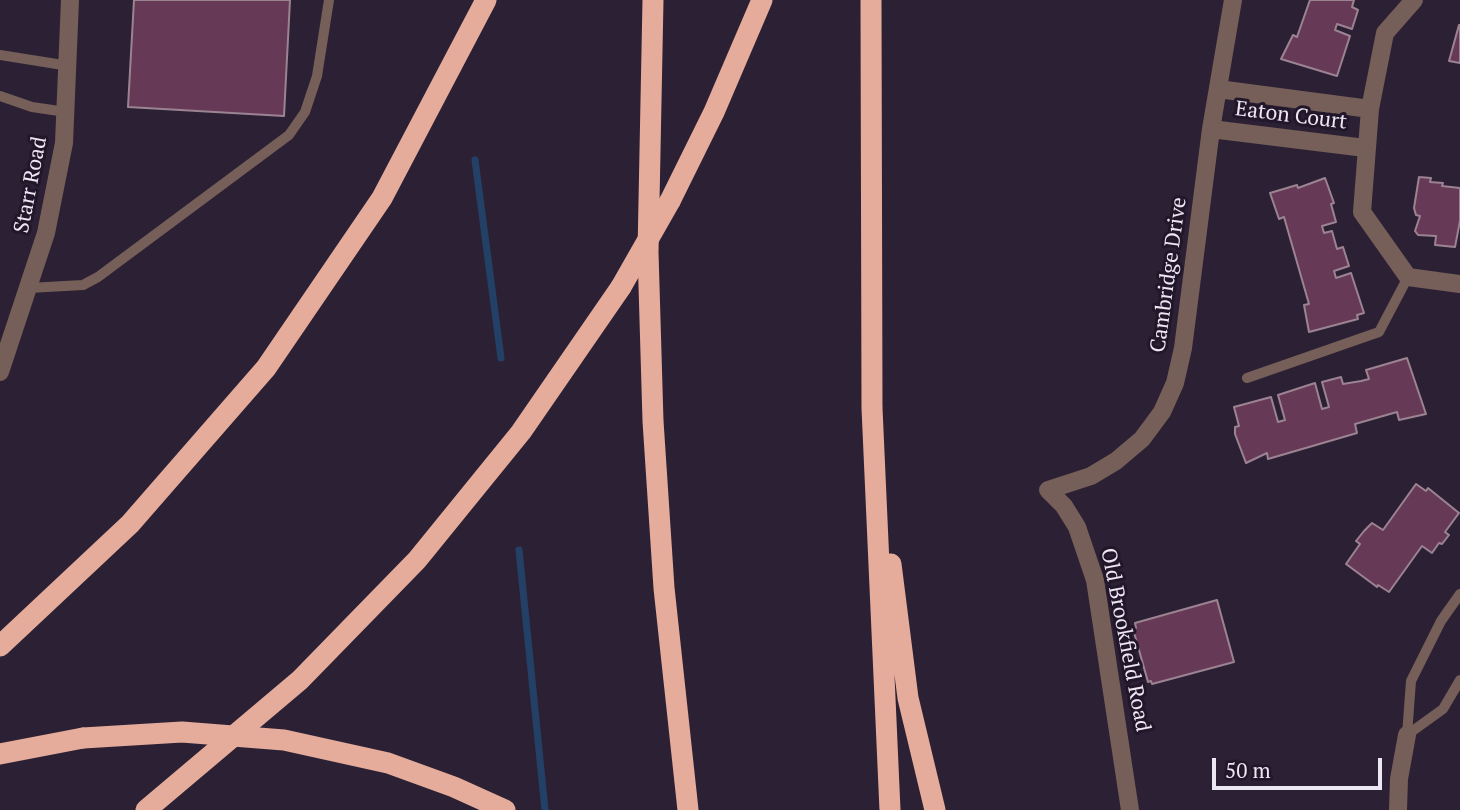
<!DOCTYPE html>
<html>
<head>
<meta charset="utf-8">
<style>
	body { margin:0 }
	#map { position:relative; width:1460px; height:810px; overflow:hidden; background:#2c2134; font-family:"PT Serif",serif }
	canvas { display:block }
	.scale { position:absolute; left:1212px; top:758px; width:170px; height:32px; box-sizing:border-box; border:4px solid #ede6f3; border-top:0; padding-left:9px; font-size:21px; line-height:24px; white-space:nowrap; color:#ede6f3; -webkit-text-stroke:5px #22172a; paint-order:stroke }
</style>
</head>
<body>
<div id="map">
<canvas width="1460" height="810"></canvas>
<div class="scale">50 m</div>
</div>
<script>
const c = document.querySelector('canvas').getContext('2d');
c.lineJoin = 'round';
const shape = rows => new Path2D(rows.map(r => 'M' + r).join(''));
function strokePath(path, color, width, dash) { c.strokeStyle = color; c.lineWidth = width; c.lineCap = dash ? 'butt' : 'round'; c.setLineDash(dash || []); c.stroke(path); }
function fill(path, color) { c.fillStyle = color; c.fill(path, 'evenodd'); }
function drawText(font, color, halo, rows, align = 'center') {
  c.font = font + ' "PT Serif",serif'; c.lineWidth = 6; c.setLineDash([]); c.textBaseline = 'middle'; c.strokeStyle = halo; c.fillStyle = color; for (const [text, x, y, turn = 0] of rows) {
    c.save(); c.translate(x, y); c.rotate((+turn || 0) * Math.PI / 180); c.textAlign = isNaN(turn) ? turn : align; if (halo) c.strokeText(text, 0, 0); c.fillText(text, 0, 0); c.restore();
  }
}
strokePath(shape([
	[475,160,501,358],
	[519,550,545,810]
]), '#234166', 7);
const building = shape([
	[134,0,290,0,284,116,128,107,134,0],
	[1310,0,1354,0,1352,7,1358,10,1352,29,1337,24,1335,30,1350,36,1337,76,1281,59,1293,35,1297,37,1310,0],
	[1459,25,1460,25,1460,63,1449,61,1459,25],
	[1419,177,1431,178,1430,182,1443,183,1442,186,1460,188,1460,221,1455,247,1435,245,1436,236,1418,235,1415,231,1420,216,1416,215,1414,208,1419,177],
	[1325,178,1334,203,1331,204,1336,222,1322,226,1324,233,1332,231,1337,249,1343,247,1349,266,1334,271,1336,278,1351,273,1364,313,1357,315,1358,319,1309,332,1304,305,1309,304,1284,217,1279,219,1270,193,1297,185,1298,188,1325,178],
	[1407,358,1426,414,1399,420,1397,412,1355,424,1357,433,1268,459,1267,453,1246,463,1235,434,1235,427,1239,426,1234,407,1271,397,1278,422,1285,420,1278,395,1315,383,1322,409,1329,407,1322,382,1341,377,1343,384,1361,381,1369,379,1366,370,1407,358],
	[1416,484,1426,491,1428,488,1459,513,1445,532,1449,535,1442,544,1439,543,1432,553,1422,546,1389,592,1378,585,1377,587,1346,564,1360,544,1356,541,1364,531,1372,523,1383,530,1416,484],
	[1217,600,1234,662,1152,684,1151,681,1148,682,1133,629,1136,628,1135,623,1217,600]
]);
fill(building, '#663a57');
strokePath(building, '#9c8392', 2);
strokePath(shape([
	[0,55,69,66],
	[0,96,32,107,66,112],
	[29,288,83,285,98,277,289,135,305,112,317,76,329,0],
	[1247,378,1379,332,1408,277],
	[1407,735,1411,681,1441,621,1460,594],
	[1407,735,1443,709,1460,680]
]), '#765f58', 10);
strokePath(shape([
	[1414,0,1385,33,1370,109,1362,212,1408,277,1460,284],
	[1218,89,1370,109],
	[1211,129,1365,148],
	[0,372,46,233,64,143,70,0],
	[1130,810,1095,580,1077,527,1064,506,1048,490,1091,476,1116,461,1142,439,1162,412,1175,383,1183,348,1211,129,1233,0],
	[1398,810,1399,779,1407,735]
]), '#765f58', 18);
strokePath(shape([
	[653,0,648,252,653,421,664,588,688,810],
	[871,0,872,408,890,810],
	[670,201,714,112,762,0],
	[891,564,908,698,935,810],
	[0,646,130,524,266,368,382,198,486,0],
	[0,754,83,738],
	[146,810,300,680,417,560,521,432,621,287]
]), '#e6ac9b', 21);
strokePath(shape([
	[621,287,670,201],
	[83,738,182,732,284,740,388,763,454,787,505,810]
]), '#e6ac9b', 21);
drawText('21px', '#ede6f3', '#22172a', [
	["Eaton Court",1291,116,7],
	["Starr Road",31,185,-79],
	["Cambridge Drive",1169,275,-82],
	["Old Brookfield Road",1125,640,79]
]);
</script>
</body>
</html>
